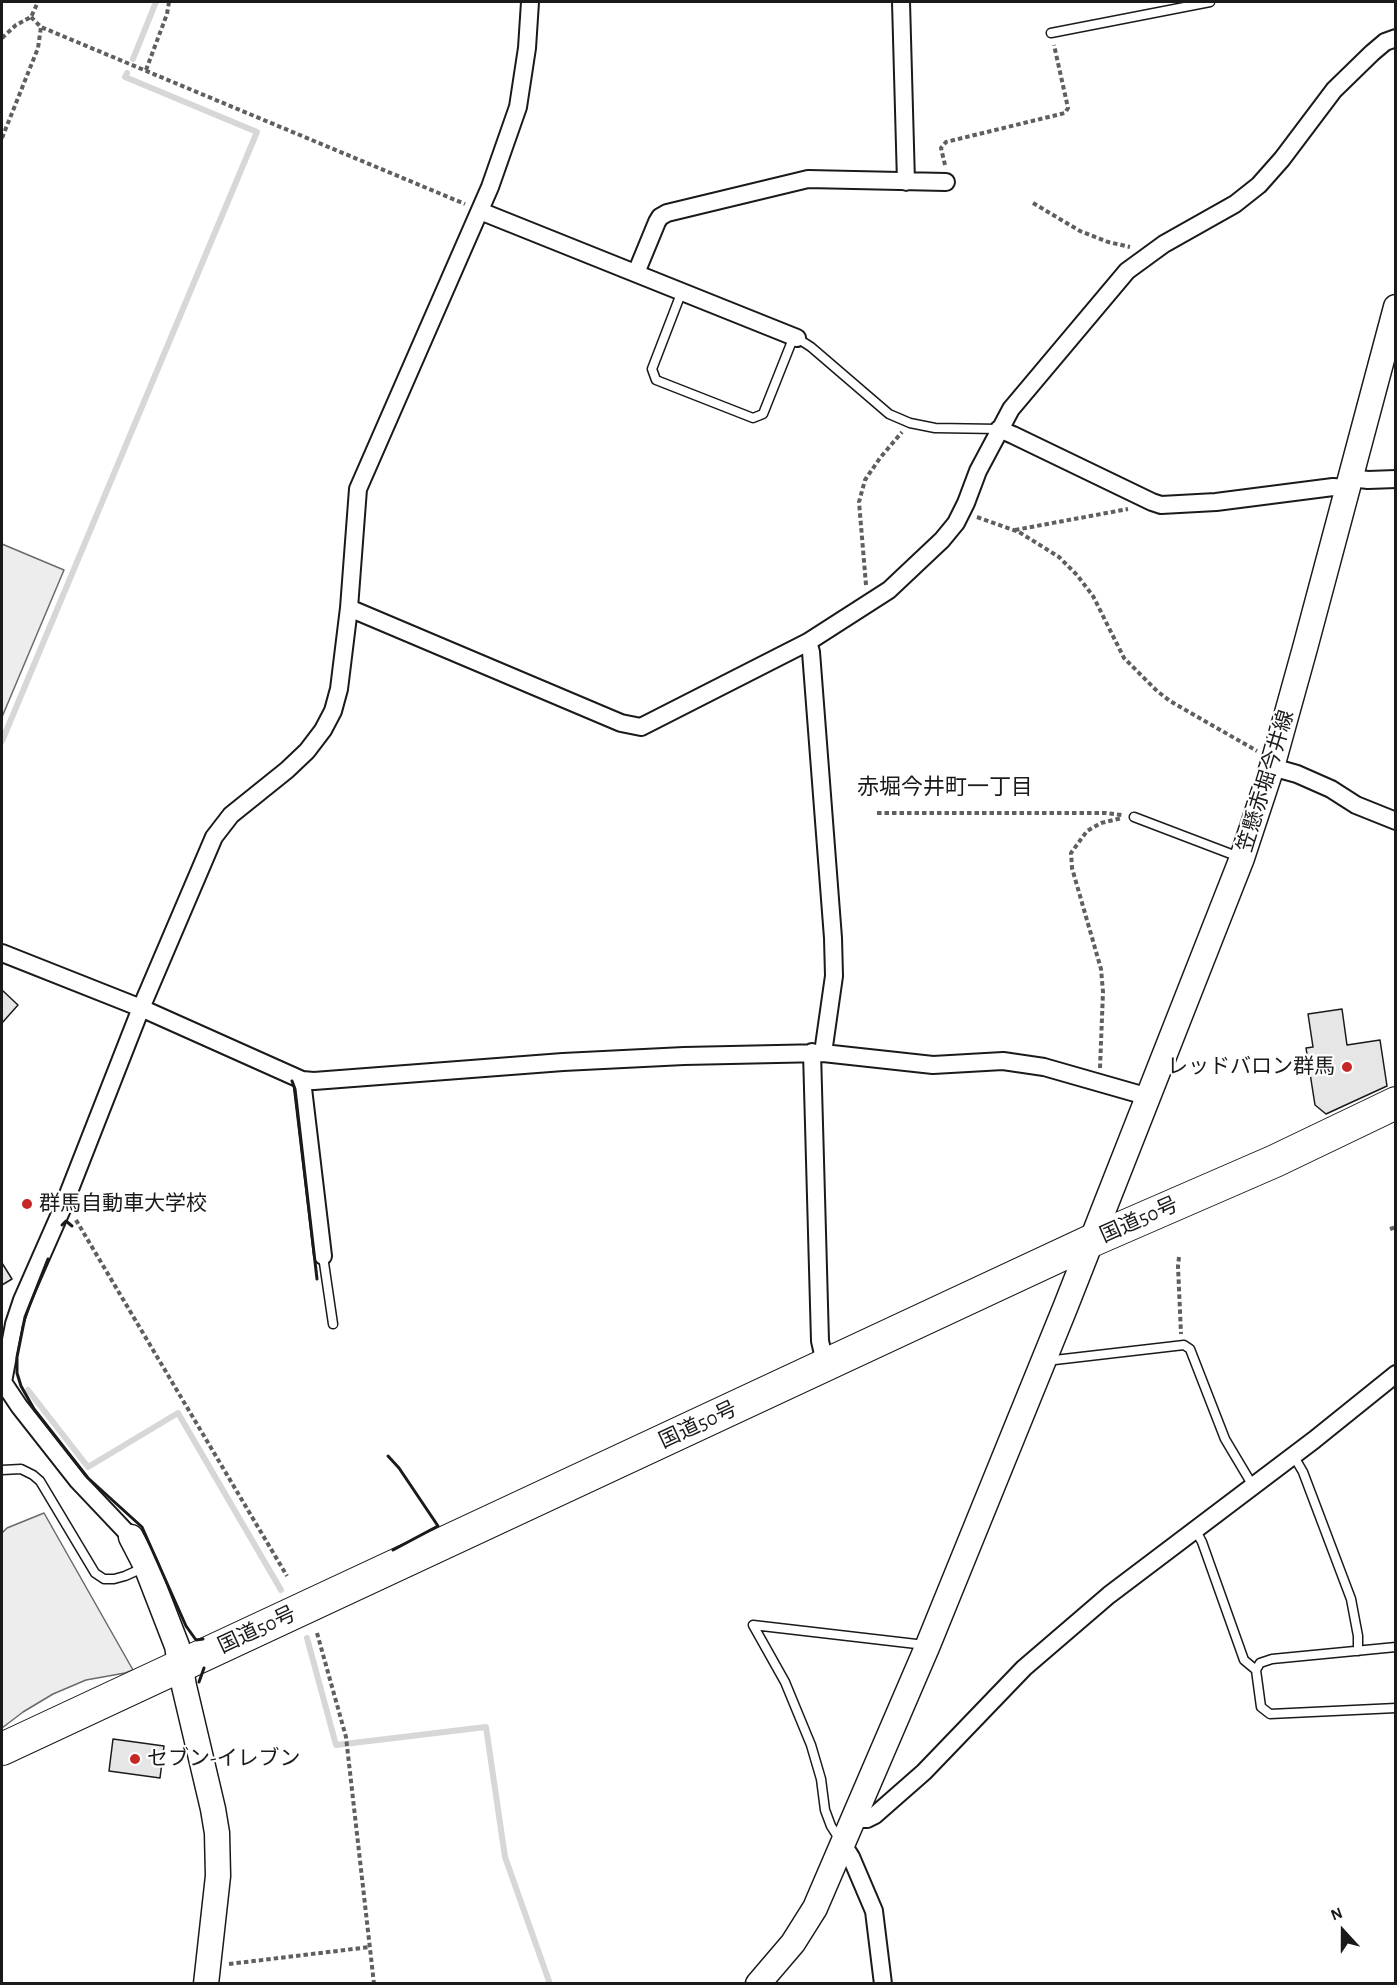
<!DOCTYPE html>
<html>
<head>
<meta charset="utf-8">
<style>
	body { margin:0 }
	#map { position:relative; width:1397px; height:1985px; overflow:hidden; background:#fff; font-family:"Alegreya Sans",sans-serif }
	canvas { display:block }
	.frame { position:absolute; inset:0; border:3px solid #1a1a1a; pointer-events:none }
	.north { position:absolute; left:1313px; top:1901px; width:60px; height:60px; -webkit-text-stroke:4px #fff; paint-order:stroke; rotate:339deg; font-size:16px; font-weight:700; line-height:24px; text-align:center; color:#1a1a1a }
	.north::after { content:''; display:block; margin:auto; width:21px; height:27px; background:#1a1a1a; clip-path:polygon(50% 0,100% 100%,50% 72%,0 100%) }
</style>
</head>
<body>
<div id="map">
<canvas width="1397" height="1985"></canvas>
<div class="frame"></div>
<div class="north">N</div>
</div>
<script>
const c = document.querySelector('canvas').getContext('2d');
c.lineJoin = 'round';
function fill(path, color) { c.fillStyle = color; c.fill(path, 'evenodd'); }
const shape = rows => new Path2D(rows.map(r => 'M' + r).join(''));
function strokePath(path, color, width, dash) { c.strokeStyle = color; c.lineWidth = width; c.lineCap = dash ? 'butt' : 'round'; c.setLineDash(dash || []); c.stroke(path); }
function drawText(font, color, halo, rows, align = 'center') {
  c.font = font + ' "Alegreya Sans","Noto Sans JP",sans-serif'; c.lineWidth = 4.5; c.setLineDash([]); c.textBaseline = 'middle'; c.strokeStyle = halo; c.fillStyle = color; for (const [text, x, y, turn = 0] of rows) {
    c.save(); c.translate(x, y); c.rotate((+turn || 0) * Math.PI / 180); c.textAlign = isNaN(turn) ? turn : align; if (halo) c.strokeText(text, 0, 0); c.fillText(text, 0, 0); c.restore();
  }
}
const built = shape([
	[2,544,64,570,2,717,2,544],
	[44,1513,133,1670,125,1673,86,1680,53,1694,23,1712,2,1728,2,1533,7,1528,44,1513]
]);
fill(built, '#ededed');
strokePath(built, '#6a6a6a', 1.5);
strokePath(shape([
	[133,59,156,2],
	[2,741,257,132,125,77,127,73],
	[28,1390,88,1467,178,1413,281,1590],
	[307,1638,336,1745,486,1727,505,1857,550,1984]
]), '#d7d7d7', 6);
const building = shape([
	[2,990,18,1005,2,1023,2,990],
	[1342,1009,1347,1045,1380,1040,1387,1086,1326,1114,1315,1105,1306,1048,1313,1047,1308,1014,1342,1009],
	[2,1263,12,1279,2,1285,2,1263],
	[113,1739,164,1746,160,1778,109,1771,113,1739]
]);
fill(building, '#e6e6e6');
strokePath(building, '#1a1a1a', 1.5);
const lane = shape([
	[1051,33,1210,2],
	[682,291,652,369,656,380,753,418,763,414,794,336],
	[797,338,811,347,889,414,910,423,935,428,999,429],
	[1134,817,1239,857],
	[323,1256,333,1324],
	[1046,1361,1184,1345,1190,1349,1225,1439,1253,1486],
	[1293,1455,1303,1472,1351,1599,1358,1636,1358,1651],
	[2,1470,21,1469,33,1475,40,1481,95,1573,104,1579,114,1579,125,1576,145,1567],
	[1195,1529,1202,1542,1244,1660,1256,1670],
	[1396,1647,1272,1659,1260,1663,1256,1670,1261,1707,1270,1714,1396,1708],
	[840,1840,831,1826,825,1810,821,1779,811,1745,785,1682,753,1625,925,1645]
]);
const street = shape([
	[901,2,906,182],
	[480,211,797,338],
	[636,273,657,222,660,217,667,213,808,179,946,182],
	[999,429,1013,435,1152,502,1161,505,1216,502,1333,487,1348,488],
	[1350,478,1368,480,1396,479],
	[349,608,621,723,641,727,808,642,889,590,942,540,956,523,966,503,978,471,1011,409,1127,271,1164,244,1235,204,1259,185,1282,159,1334,90,1372,53,1385,42,1396,38],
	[808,642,811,652,833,938,834,976,823,1053],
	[1272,767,1297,774,1331,789,1356,805,1396,821],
	[2,953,141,1008,302,1080,314,1081,563,1062,684,1056,823,1053,933,1065,1003,1061,1044,1067,1149,1097],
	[812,1052,820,1341,823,1354,829,1364],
	[302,1080,323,1256],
	[131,1537,78,1481,19,1406,3,1382,14,1324,22,1300,63,1207,141,1008,214,837,231,815,287,770,307,751,323,730,333,711,339,689,349,608,358,489,490,187,518,107,527,48,530,2],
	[852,1819,867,1819,875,1815,924,1772,1024,1668,1109,1595,1314,1440,1396,1374],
	[842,1843,851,1857,874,1911,883,1984]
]);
const secondary = shape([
	[131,1537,146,1566,177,1646,184,1686,213,1809,217,1833,218,1876,206,1984],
	[758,1984,793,1943,815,1908,928,1645,1065,1308,1242,858,1272,767,1305,648,1396,307]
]);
const highway = shape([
	[2,1749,1091,1241,1275,1161,1396,1103]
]);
strokePath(lane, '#1a1a1a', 11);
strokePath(street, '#1a1a1a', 20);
strokePath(secondary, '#1a1a1a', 27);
strokePath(highway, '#1a1a1a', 34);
strokePath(shape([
	[31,17,41,27,465,204],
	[2,38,16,25,31,17,38,2],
	[146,70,167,14,169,2],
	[2,138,38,48,41,27],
	[945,165,941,148,946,142,1065,113,1068,108,1054,45],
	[1033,203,1080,231,1108,242,1130,247],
	[977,517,1019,532,1059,557,1077,575,1093,596,1124,658,1157,691,1170,701,1257,751],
	[1015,530,1128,509],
	[866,585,859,502,865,480,880,458,902,432],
	[877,813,1106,813,1122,815],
	[1100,1068,1103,992,1101,969,1072,868,1071,853,1087,831,1101,823,1122,818],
	[76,1220,287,1576],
	[1390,1229,1396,1227],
	[1179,1257,1178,1266,1181,1334],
	[317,1633,346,1737,374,1984],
	[229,1964,370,1947]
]), '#5f5f5f', 4, [4.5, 3]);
strokePath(lane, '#fff', 8);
strokePath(street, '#fff', 16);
strokePath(secondary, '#fff', 24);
strokePath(highway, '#fff', 32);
strokePath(shape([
	[292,1081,295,1089,317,1279],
	[62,1225,66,1221,72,1226],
	[48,1259,25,1317,17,1357,17,1373,21,1386,34,1409,88,1478,142,1527,186,1626,196,1640,203,1639],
	[388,1456,399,1468,438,1526,393,1550],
	[199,1682,204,1668]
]), '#1a1a1a', 3);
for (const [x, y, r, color] of [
	[1347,1067,6,"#c62828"],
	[27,1204,6,"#c62828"],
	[135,1759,6,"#c62828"]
]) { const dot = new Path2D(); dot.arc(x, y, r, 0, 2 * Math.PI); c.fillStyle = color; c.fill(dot); strokePath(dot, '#fff', 2); }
drawText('21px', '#1a1a1a', '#fff', [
	["笠懸赤堀今井線",1266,781,-73],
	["国道50号",1139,1220,-24],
	["国道50号",698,1425,-25],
	["国道50号",257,1630,-25]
]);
drawText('21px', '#1a1a1a', '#fff', [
	["レッドバロン群馬",1335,1067,"right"],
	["群馬自動車大学校",39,1204],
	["セブン-イレブン",147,1759]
], 'left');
drawText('22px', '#1a1a1a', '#fff', [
	["赤堀今井町一丁目",945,787]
]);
</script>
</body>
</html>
